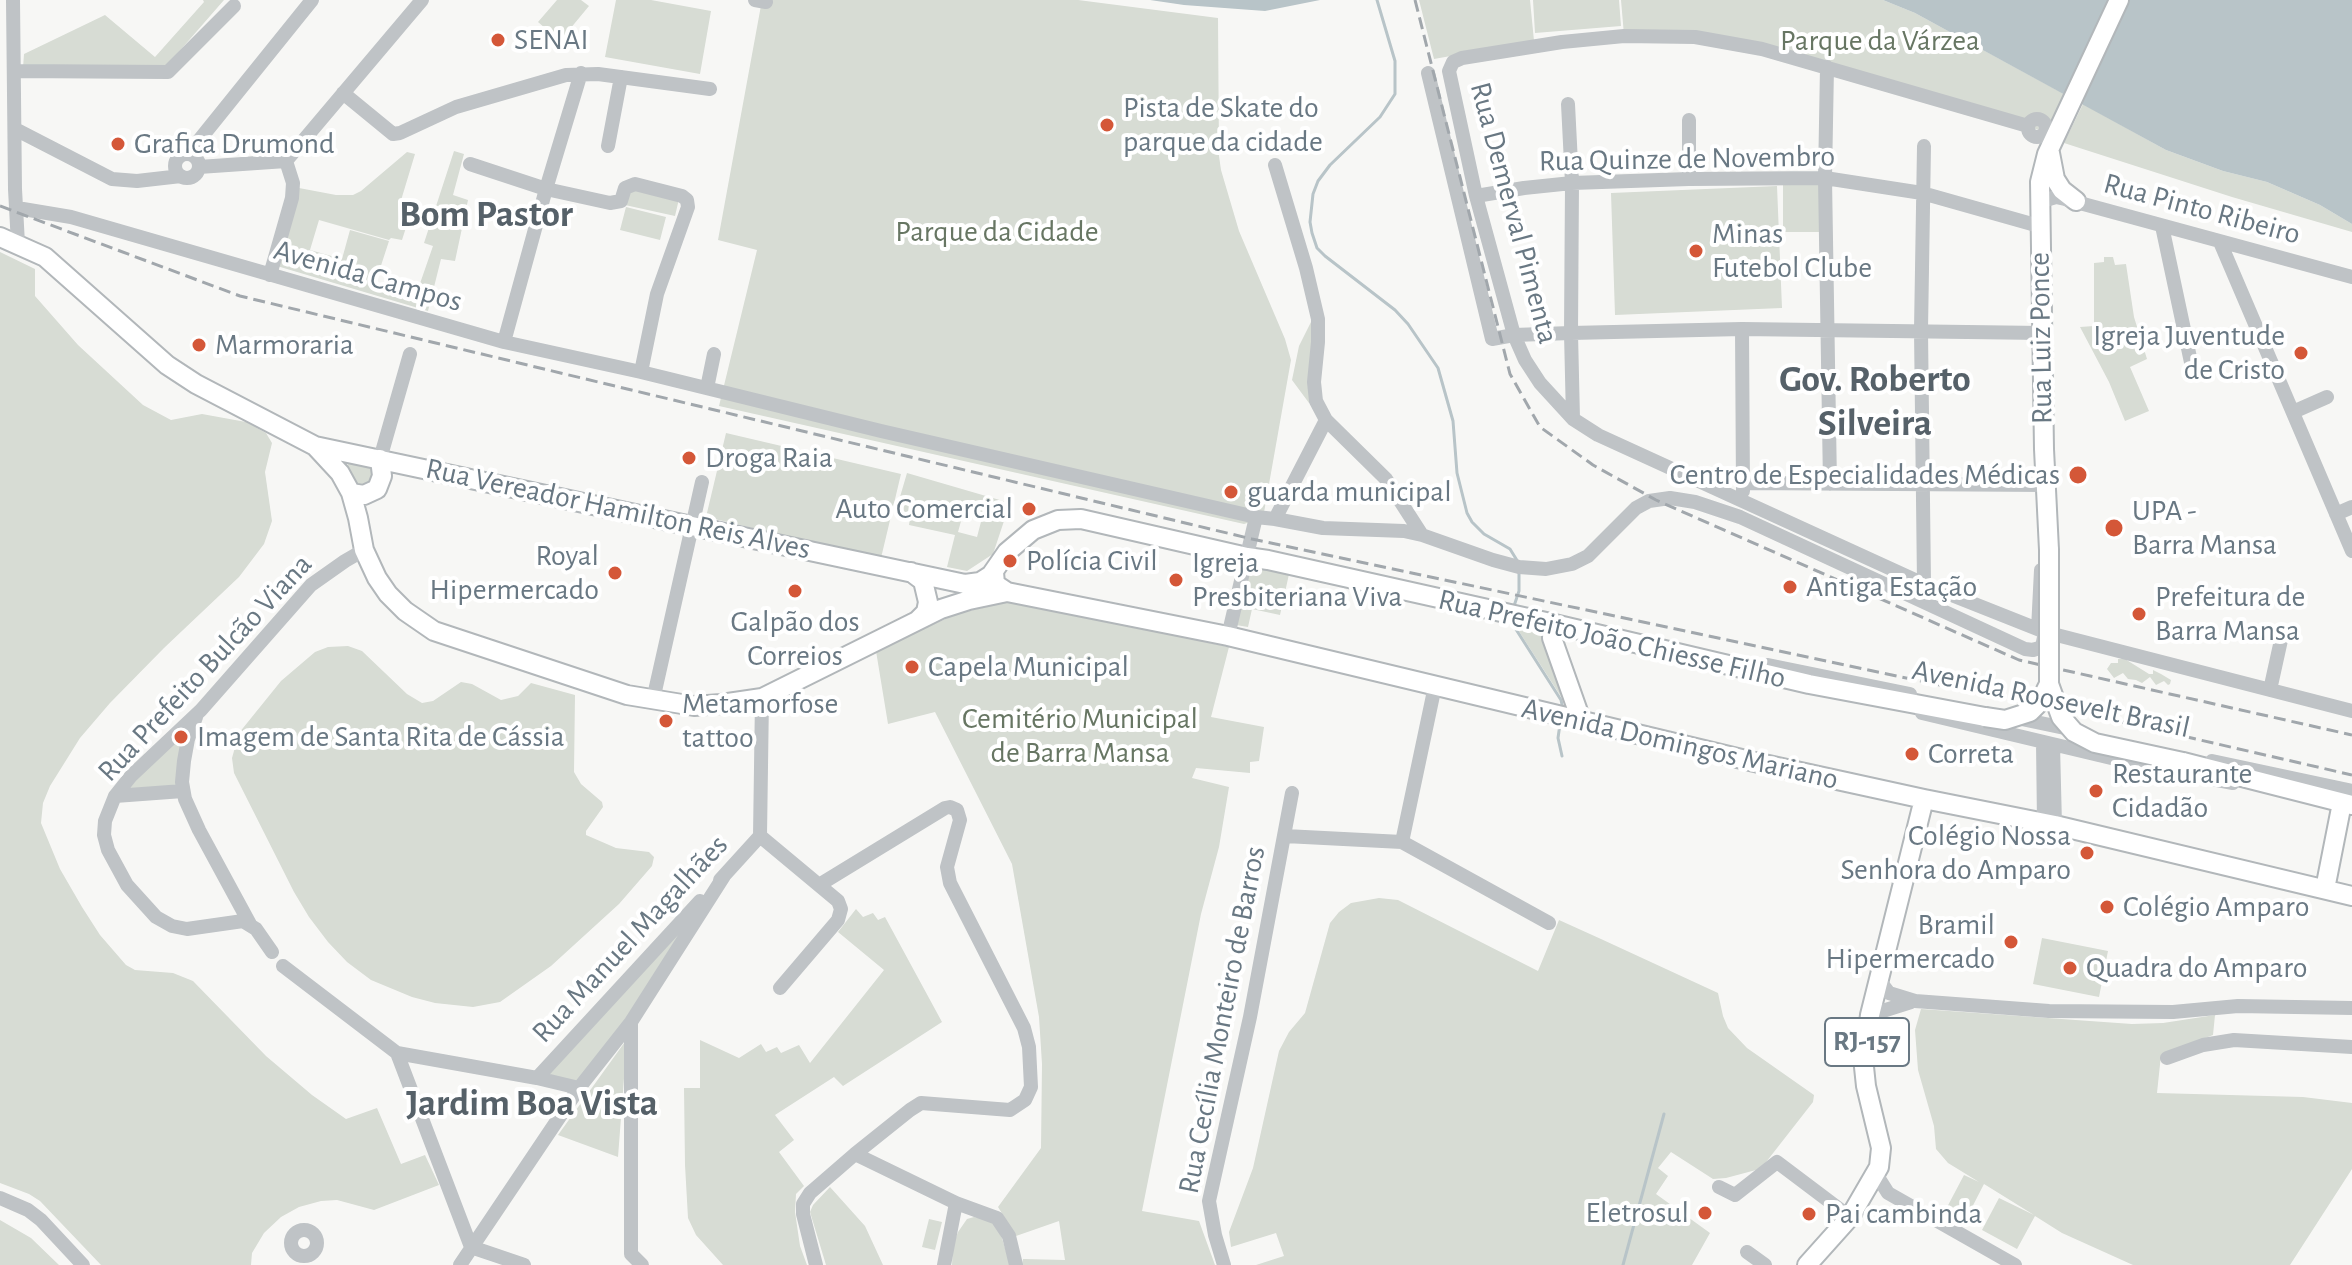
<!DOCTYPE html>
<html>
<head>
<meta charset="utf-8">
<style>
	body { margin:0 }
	canvas { display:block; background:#f7f7f5 }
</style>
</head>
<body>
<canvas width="2352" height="1265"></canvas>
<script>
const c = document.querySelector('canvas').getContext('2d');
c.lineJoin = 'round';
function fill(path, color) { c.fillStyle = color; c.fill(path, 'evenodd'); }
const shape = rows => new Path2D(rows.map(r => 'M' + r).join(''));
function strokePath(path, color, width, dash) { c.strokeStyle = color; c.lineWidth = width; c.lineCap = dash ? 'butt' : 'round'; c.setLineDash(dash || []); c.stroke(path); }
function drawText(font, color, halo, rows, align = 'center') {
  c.font = font + ' "Alegreya Sans",sans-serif'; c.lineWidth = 8; c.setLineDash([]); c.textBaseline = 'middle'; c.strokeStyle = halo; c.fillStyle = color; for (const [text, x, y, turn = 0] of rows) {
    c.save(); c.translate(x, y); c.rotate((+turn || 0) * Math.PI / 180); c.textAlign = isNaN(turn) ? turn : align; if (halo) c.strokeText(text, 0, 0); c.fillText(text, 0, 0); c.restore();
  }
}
fill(shape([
	[203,0,224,0,163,70,23,68,24,54,105,15,155,57,204,2],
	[557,0,581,0,589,6,560,41,538,22],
	[616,0,651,0,711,11,700,74,605,57],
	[762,0,1078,0,1218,18,1219,156,1221,170,1239,231,1285,339,1291,360,1263,518,1244,524,719,406,757,250,718,240],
	[1419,0,1530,0,1534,41,1434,59],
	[1533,0,1619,0,1621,26,1535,33],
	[1621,0,1883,0,1915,13,2066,95,2049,133,1762,47,1624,35],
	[2083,104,2166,150,2223,171,2267,182,2320,205,2352,224,2352,232,2232,197,2064,143],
	[454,151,464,154,453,195,468,200,455,261,441,259,428,311,277,266,299,188,336,195,353,195,361,191,407,152,415,154,399,207,411,212,402,240,391,238,389,240,319,220,310,250,342,259,350,230,389,241,375,284,416,295,433,246,424,243],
	[1783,181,1819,181,1819,232,1783,232],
	[1777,186,1782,308,1615,315,1611,193],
	[629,188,679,199,675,216,625,205],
	[626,207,666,217,660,240,620,230],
	[0,252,35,269,35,296,78,345,143,405,171,420,202,414,246,422,266,433,272,443,265,472,272,521,264,544,239,577,164,648,110,703,80,738,50,786,43,803,41,823,60,869,82,907,100,935,126,965,135,970,173,973,193,981,266,1056,312,1095,346,1119,377,1108,401,1164,425,1155,439,1185,374,1210,337,1200,321,1201,299,1207,281,1217,264,1233,252,1253,251,1265,101,1265,40,1201,29,1194,0,1183],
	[2104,257,2113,257,2115,265,2126,264,2134,317,2147,359,2130,367,2149,411,2125,421,2109,382,2080,327,2094,326,2094,263,2104,262],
	[1314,316,1315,403,1309,403,1292,380,1299,346],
	[726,433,901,474,881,558,706,517],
	[352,458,372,461,379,476,358,492,345,469],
	[907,473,1010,503,993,554,967,571,947,567,955,535,909,525,910,518,895,514],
	[963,514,982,518,977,537,958,532],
	[1250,557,1291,565,1280,615,1252,609,1248,627,1236,625],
	[1012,601,1229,647,1211,717,1264,727,1259,761,1250,762,1250,773,1196,768,1192,778,1229,787,1219,847,1201,914,1142,1211,1199,1221,1215,1265,1022,1265,1023,1259,1065,1260,1059,1221,1016,1236,998,1207,1041,1148,1042,1064,1039,1017,1012,864,935,712,888,724,876,651,956,614],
	[1513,622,1540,626,1567,706],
	[348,646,362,651,407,694,422,703,433,701,461,682,472,684,501,700,518,696,531,683,575,695,574,772,581,784,602,802,603,807,586,831,586,835,616,848,649,852,654,857,652,866,619,904,551,966,500,1002,473,1007,435,1003,412,997,371,980,347,962,328,942,309,917,294,892,234,773,232,758,239,733,281,681,315,652,328,647],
	[2118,659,2125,659,2149,674,2153,674,2153,670,2161,674,2171,680,2170,684,2168,685,2164,681,2156,685,2150,677,2142,683,2136,680,2128,679,2123,673,2114,678,2107,669,2111,663,2118,663],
	[187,725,178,786,126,792,128,788],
	[1379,898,1398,900,1538,971,1559,920,1601,939,1718,993,1723,1016,1728,1028,1747,1048,1814,1095,1813,1102,1763,1166,1756,1170,1726,1178,1713,1179,1671,1152,1658,1168,1668,1176,1656,1194,1710,1233,1692,1265,1256,1265,1284,1256,1276,1233,1231,1247,1229,1232,1253,1168,1279,1051,1289,1032,1305,1013,1330,923,1339,912,1351,903],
	[856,909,863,917,873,913,878,920,885,917,942,1022,843,1086,834,1077,775,1115,794,1140,779,1152,804,1186,796,1194,795,1212,800,1246,807,1265,723,1265,696,1235,688,1218,685,1165,684,1088,700,1088,700,1040,739,1058,761,1044,766,1052,777,1047,781,1053,799,1045,810,1063,884,970,838,932],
	[696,912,634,1016,579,1088,537,1078],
	[2042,938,2108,951,2099,997,2033,984],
	[1921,1009,2132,1024,2163,1023,2215,1015,2213,1035,2161,1055,2157,1093,2303,1097,2352,1103,2352,1169,2290,1265,2133,1265,2062,1233,2035,1216,2017,1249,1982,1230,1999,1198,2034,1215,1984,1184,1965,1221,1945,1211,1964,1175,1979,1182,1948,1163,1936,1149,1934,1126,1918,1070,1915,1030],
	[627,1039,618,1157,558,1135],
	[830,1187,865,1226,883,1265,826,1265,810,1212,813,1205],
	[974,1217,989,1220,996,1226,1002,1238,1010,1265,952,1265,953,1245,958,1232,967,1219],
	[929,1219,942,1222,935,1250,922,1247],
	[0,1220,31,1238,59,1265,0,1265]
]), '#d7dcd4');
fill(shape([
	[1150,0,1320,0,1265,11,1184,5],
	[1883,0,2352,0,2352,224,2320,205,2267,182,2223,171,2166,150,1915,13]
]), '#b8c4c8');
strokePath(shape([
	[1377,0,1395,61,1395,94,1380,117,1330,165,1318,181,1313,194,1310,222,1312,233,1317,248,1325,256,1395,310,1408,324,1438,368,1453,421,1457,473,1467,513,1472,522,1484,534,1510,549,1518,562],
	[1513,609,1519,591,1519,574],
	[1510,620,1561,700,1563,709],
	[1560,724,1558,738,1562,756],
	[1623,1265,1664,1114]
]), '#b8c4c8', 3);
const major = shape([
	[2050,153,2055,179,2062,190,2076,201],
	[0,237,45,257,167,365,196,384,315,446,340,473,351,493,358,518,364,550,377,578,388,594,405,611,434,631,627,695,694,706,721,704,762,698,941,609,969,600,1007,592],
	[315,446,965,584,980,582,991,575,1007,552,1033,530,1058,520,1081,519,1247,557,1268,560,1546,622,1809,684,1985,717],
	[351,493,364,495,377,489,382,476,380,459],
	[2049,550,2044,449,2040,182,2047,154,2119,0],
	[911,572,923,581,928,602,926,612,918,620],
	[994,572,995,584,1007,592,1228,636,1750,761,1924,799,2055,825,2352,896],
	[1553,624,1552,638,1581,720],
	[2183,762,2352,805],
	[2325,889,2342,803],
	[1807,1265,1850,1217,1879,1167,1881,1148,1866,1086,1864,1067,1866,1045,1870,1015,1924,799]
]);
strokePath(major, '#b2b7ba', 22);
strokePath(shape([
	[13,0,15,189,18,244],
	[755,0,766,2],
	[1827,67,1825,178,1830,484],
	[14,71,168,72,234,6],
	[1428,73,1492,339,1514,335,1571,333,1742,329,2042,333],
	[343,93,393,134,400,133,456,107,566,75,598,74,710,89],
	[1568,104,1572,183,1571,333,1573,419],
	'2028 128a9 9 0 1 1 18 0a9 9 0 1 1-18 0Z',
	[2028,126,1762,49,1695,37,1624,36,1562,42,1462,58,1453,62,1449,71,1476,196,1514,335,1525,360,1540,383,1573,419,1598,435,1924,584,2045,632,2352,711],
	[15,129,112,179,137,181,181,176],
	[608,146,621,77],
	[1924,146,1921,330,1924,584],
	[188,154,312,0],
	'175 166a12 12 0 1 1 24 0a12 12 0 1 1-24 0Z',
	[286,161,422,0],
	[470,164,546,189,610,203,621,201,625,188,635,184,682,196,687,200,688,207,657,294,641,372],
	[1275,165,1306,268,1318,319,1318,342,1314,382,1316,401,1326,420,1386,479,1422,535],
	[199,167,286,161],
	[1689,179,1689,120],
	[1476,196,1524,188,1572,183,1689,179,1825,178,1922,193,2039,226],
	[2039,202,2056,197,2065,199,2352,277],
	[17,208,71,217,504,342,641,372,881,431,1256,517,1275,519,1326,420],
	[2162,226,2192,367],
	[2220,242,2352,551],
	[270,275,292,198,293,183,286,161],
	[1742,329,1743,491],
	[504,342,546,189,581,73],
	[707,388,714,354],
	[2293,412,2327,397],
	[380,459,410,354],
	[1744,483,2046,485,2045,493],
	[2336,514,2352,507],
	[1275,519,1323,528,1404,531,1422,535,1493,560,1519,567,1546,569,1572,564,1588,556,1636,508,1649,501,1670,498,1695,502,1740,517,2025,649,2033,650,2042,647,2045,632],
	[2038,629,2041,570],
	[1228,636,1256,517],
	[1746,666,1768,665,1910,694],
	[2270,690,2283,631],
	[653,700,702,482],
	[1922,713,2149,767,2233,783],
	[196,717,188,739,184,761,182,782,185,799,199,830,250,924],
	[2012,717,2074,730],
	[2043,743,2044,823],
	[2053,745,2055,825],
	[2212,761,2352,791],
	[115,796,183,791],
	[760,836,838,901,841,909,838,920,780,988],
	[760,836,762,698],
	[1285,836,1402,842,1549,923],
	[1402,842,1435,686],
	[720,880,760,836],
	[272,952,256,929,243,921,187,929,172,926,156,917,127,885,108,850,104,835,105,821,115,796,131,776,201,710,311,585,345,561,364,550],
	[283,966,397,1053,537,1078,579,1088],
	[1879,980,1889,993,1915,1001,2049,1011,2173,1012,2238,1006,2352,1008],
	[1870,1015,1911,1002],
	[631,1022,631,1254,642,1265],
	[397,1053,471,1247,524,1265],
	[2167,1058,2203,1045,2234,1040,2352,1047],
	[537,1078,700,901],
	[855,1154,956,1203,997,1218,1009,1236,1016,1265],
	[1876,1174,1888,1193,2015,1265],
	[1719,1187,1735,1195,1777,1162,1850,1217],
	[0,1198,28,1210,41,1220,83,1265],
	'291 1243a13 13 0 1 1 26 0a13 13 0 1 1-26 0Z',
	[1747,1252,1765,1265],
	[460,1265,579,1088,631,1022,724,876],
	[816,1265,803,1214,803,1204,810,1193,855,1154,910,1110,921,1103,1010,1110,1025,1100,1031,1087,1029,1047,1024,1028,950,883,947,867,960,820,957,810,950,807,945,808,819,885],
	[944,1265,956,1203],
	[1224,1265,1215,1235,1209,1201,1250,1017,1292,793]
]), '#bfc3c6', 14);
strokePath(major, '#fff', 18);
strokePath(shape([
	[1415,0,1510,374,1540,427,1593,465,1656,500,2019,660,2352,735],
	[0,206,240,296,1252,539,2057,710,2083,713,2352,775]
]), '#a1a7ac', 3, [12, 6]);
const majorBridge = shape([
	[2049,550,2049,684,2061,717,2074,732,2095,743,2183,762],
	[1985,717,2005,720,2030,712,2040,702,2049,684]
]);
strokePath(majorBridge, '#b2b7ba', 22, []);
strokePath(majorBridge, '#fff', 18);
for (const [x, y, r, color] of [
	[498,40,8,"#d45738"],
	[1107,125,8,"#d45738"],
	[118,144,8,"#d45738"],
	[1696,251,8,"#d45738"],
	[199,345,8,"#d45738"],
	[2301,353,8,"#d45738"],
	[689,458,8,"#d45738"],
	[2078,475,10,"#d45738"],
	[1231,492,8,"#d45738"],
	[1029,509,8,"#d45738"],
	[2114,528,10,"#d45738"],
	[1010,561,8,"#d45738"],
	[615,573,8,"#d45738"],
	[1176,580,8,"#d45738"],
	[1790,587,8,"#d45738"],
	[795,591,8,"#d45738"],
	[2139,614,8,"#d45738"],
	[912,667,8,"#d45738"],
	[666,721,8,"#d45738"],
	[181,737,8,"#d45738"],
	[1912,754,8,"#d45738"],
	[2096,791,8,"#d45738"],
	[2087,853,8,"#d45738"],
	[2107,907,8,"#d45738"],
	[2011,942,8,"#d45738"],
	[2070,968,8,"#d45738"],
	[1705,1213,8,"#d45738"],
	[1809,1214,8,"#d45738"]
]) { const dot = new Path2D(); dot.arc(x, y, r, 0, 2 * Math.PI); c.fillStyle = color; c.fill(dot); strokePath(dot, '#fff', 3); }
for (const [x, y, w] of [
	[1867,1042,84]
]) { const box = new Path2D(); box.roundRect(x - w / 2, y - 24, w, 48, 6); c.fillStyle = '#fff'; c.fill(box); strokePath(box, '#697883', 2); }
drawText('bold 28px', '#697883', null, [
	["RJ-157",1867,1042]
]);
drawText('30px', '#697883', '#fff', [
	["SENAI",514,40],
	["Pista de Skate do",1123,108],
	["parque da cidade",1123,142],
	["Grafica Drumond",134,144],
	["Minas",1712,234],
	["Futebol Clube",1712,268],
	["Igreja Juventude",2285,336,"right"],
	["de Cristo",2285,370,"right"],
	["Marmoraria",215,345],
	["Droga Raia",705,458],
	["Centro de Especialidades Médicas",2060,475,"right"],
	["guarda municipal",1247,492],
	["Auto Comercial",1013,509,"right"],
	["UPA -",2132,511],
	["Barra Mansa",2132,545],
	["Royal",599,556,"right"],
	["Hipermercado",599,590,"right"],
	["Polícia Civil",1026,561],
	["Igreja",1192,563],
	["Presbiteriana Viva",1192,597],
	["Antiga Estação",1806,587],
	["Prefeitura de",2155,597],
	["Barra Mansa",2155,631],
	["Galpão dos",795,622,"center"],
	["Correios",795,656,"center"],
	["Capela Municipal",928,667],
	["Metamorfose",682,704],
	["tattoo",682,738],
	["Imagem de Santa Rita de Cássia",197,737],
	["Correta",1928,754],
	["Restaurante",2112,774],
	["Cidadão",2112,808],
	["Colégio Nossa",2071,836,"right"],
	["Senhora do Amparo",2071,870,"right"],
	["Colégio Amparo",2123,907],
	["Bramil",1995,925,"right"],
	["Hipermercado",1995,959,"right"],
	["Quadra do Amparo",2086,968],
	["Eletrosul",1689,1213,"right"],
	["Pai cambinda",1825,1214]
], 'left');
drawText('30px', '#677663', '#fff', [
	["Parque da Várzea",1880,41],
	["Parque da Cidade",997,232],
	["Cemitério Municipal",1080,719],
	["de Barra Mansa",1080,753]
]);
drawText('30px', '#697883', '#fff', [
	["Rua Quinze de Novembro",1687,159,-1],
	["Rua Pinto Ribeiro",2202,209,15],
	["Rua Demerval Pimenta",1514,213,75],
	["Avenida Campos",368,276,16],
	["Rua Luiz Ponce",2041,338,-91],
	["Rua Vereador Hamilton Reis Alves",618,509,12],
	["Rua Prefeito João Chiesse Filho",1612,639,13],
	["Rua Prefeito Bulcão Viana",205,668,-47],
	["Avenida Roosevelt Brasil",2051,699,12],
	["Avenida Domingos Mariano",1680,744,13],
	["Rua Manuel Magalhães",630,939,-47],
	["Rua Cecília Monteiro de Barros",1222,1020,-79]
]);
drawText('bold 38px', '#566169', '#fff', [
	["Bom Pastor",486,215],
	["Gov. Roberto",1875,380],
	["Silveira",1875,424],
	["Jardim Boa Vista",532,1104]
]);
</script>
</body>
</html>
